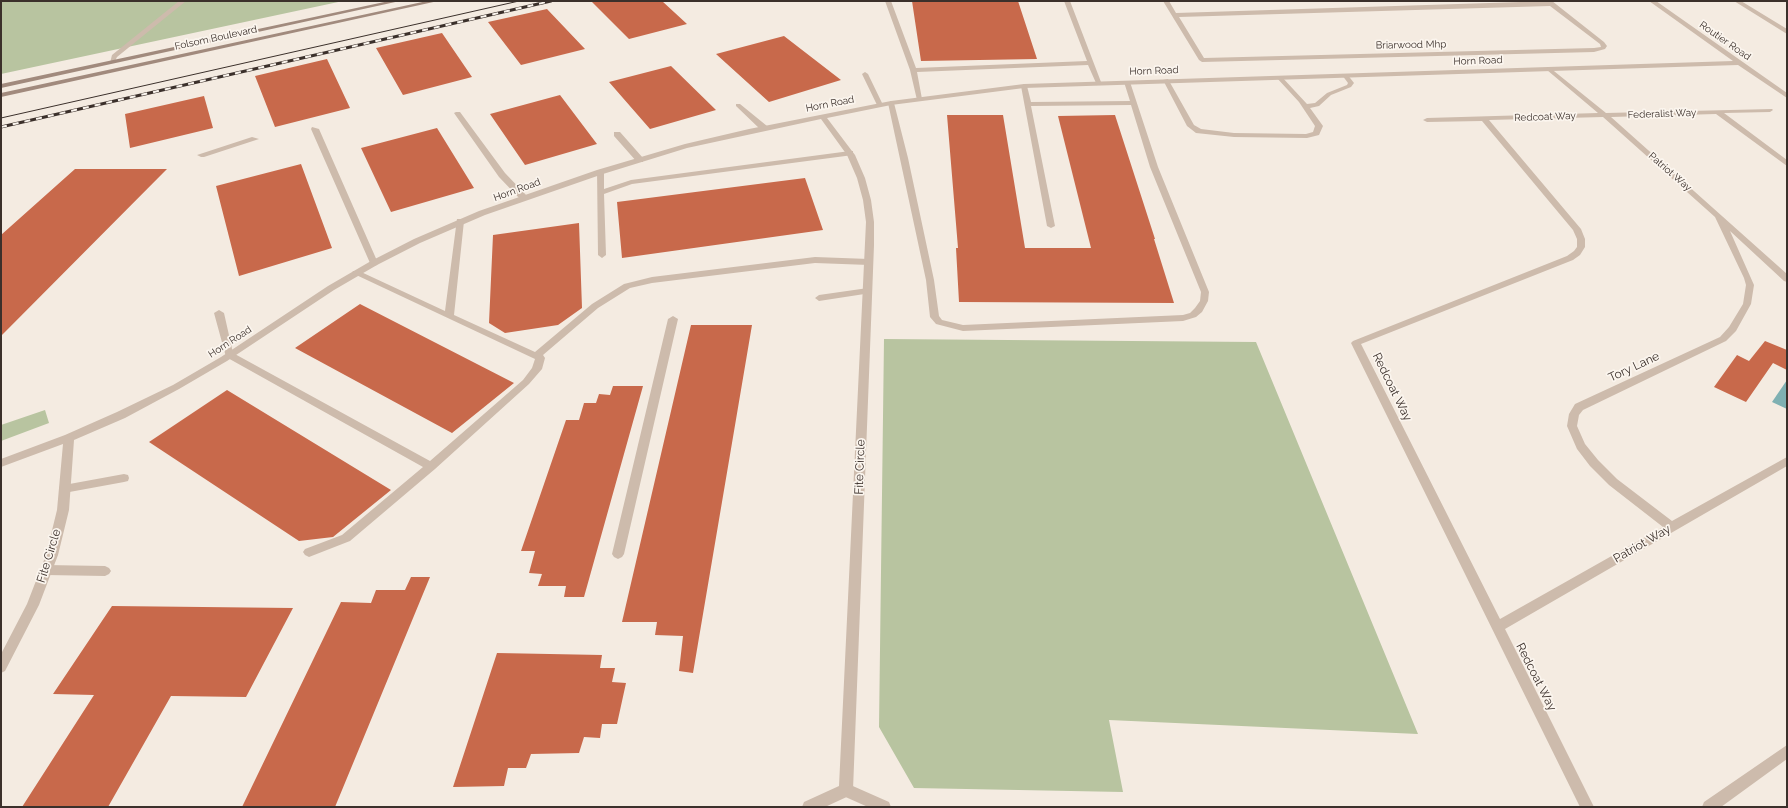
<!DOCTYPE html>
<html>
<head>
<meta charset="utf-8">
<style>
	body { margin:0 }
	#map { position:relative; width:1788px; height:808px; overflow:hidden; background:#f4ebe1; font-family:Raleway,sans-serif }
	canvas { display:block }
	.frame { position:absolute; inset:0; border:2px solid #3b302b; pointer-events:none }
</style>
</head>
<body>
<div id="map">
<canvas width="1788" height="808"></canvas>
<div class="frame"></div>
</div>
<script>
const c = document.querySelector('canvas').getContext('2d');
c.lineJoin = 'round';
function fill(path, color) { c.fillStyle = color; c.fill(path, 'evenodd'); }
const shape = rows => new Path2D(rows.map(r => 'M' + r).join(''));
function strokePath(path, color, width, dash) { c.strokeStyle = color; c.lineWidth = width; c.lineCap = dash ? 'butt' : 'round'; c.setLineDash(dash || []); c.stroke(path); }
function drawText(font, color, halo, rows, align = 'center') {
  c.font = font + ' Raleway,sans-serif'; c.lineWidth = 3.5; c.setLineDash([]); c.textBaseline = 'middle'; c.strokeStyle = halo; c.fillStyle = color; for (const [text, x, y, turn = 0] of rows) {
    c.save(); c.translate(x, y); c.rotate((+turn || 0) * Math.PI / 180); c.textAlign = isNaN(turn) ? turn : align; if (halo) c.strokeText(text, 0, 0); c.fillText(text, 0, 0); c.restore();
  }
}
fill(shape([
	[1,1,343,1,1,74],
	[884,339,1256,342,1418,734,1109,720,1123,792,914,788,879,727],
	[45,410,49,423,1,441,1,425]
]), '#b8c4a0');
fill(shape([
	[1787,380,1787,409,1772,402]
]), '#7fb0b2');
fill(shape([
	[591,1,662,1,687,24,629,39],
	[912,1,1018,1,1037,59,921,61],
	[547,9,585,49,521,65,488,22],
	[442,33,472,77,403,95,376,48],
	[784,36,841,80,769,102,716,54],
	[327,59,350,108,275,127,255,76],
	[671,66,716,110,650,129,609,82],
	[560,95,597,144,525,165,490,114],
	[204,96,213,128,130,148,125,114],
	[947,115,1003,115,1025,248,1091,248,1058,116,1115,115,1155,239,1154,239,1174,303,959,302,956,248,958,248],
	[437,128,474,188,391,212,361,148],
	[301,164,332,248,239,276,216,186],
	[75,169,167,169,1,336,1,235],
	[805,178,823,230,622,258,617,202],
	[579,223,582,308,558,325,505,333,489,323,493,235],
	[360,304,514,383,452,433,295,348],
	[691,325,752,325,693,673,679,671,683,636,655,635,657,622,622,622],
	[1765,341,1787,350,1787,370,1773,363,1746,402,1714,387,1737,355,1749,361],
	[613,386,643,386,584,597,564,597,566,586,538,586,542,574,529,573,535,551,521,551,566,420,579,420,584,403,596,403,599,394,610,395],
	[227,390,391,490,333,537,299,541,149,442],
	[411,577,430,577,335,807,242,807,341,602,371,603,376,590,405,590],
	[112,606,293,608,246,697,171,696,108,807,22,807,94,695,53,694],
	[497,653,602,655,600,668,615,668,612,682,626,683,617,724,602,724,600,738,584,737,579,753,531,754,526,768,508,768,504,786,453,787]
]), '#c8694b');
fill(shape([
	[179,1,186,1,117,57,114,63,110,63,112,55,179,1],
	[885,1,891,1,916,68,1087,61,1064,1,1070,1,1101,82,1096,83,1088,65,917,72,922,99,917,100,910,70,885,1],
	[865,72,868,74,883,105,882,106,877,105,862,74,865,72],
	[1343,74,1347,74,1354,83,1351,87,1331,95,1319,106,1310,108,1323,126,1319,135,1307,138,1234,137,1196,133,1187,126,1163,80,1168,79,1194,125,1201,129,1234,133,1306,134,1313,132,1315,126,1299,102,1276,77,1281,76,1307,104,1315,103,1327,93,1347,85,1348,83,1342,75,1343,74],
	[1125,81,1130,82,1158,167,1209,292,1208,301,1202,312,1196,317,1183,321,963,331,936,324,930,317,926,280,888,103,891,101,894,103,908,158,934,280,939,316,942,320,963,325,1183,315,1190,313,1195,308,1200,301,1201,292,1150,167,1131,105,1031,106,1055,226,1051,228,1047,226,1021,86,1024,84,1027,86,1031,102,1130,101,1124,82,1125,81],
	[736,104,740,104,767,126,767,130,761,130,736,106,736,104],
	[456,112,460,112,505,173,527,196,527,200,521,200,499,177,454,113,456,112],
	[312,127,319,129,378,263,377,265,374,266,370,263,311,129,312,127],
	[614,132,620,132,643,158,643,162,637,162,614,136,614,132],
	[252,137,259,139,204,157,201,157,197,155,252,137],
	[850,151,853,151,853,155,632,184,604,194,606,255,602,258,598,255,597,170,603,170,604,172,604,189,631,180,850,151],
	[457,219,460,219,464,221,454,315,535,352,592,304,624,284,652,277,815,257,869,259,873,262,869,265,815,263,652,283,630,288,598,308,543,355,545,358,542,369,529,384,435,469,350,541,309,557,305,555,303,552,305,549,342,535,423,467,226,357,214,313,219,310,224,313,233,353,430,461,523,380,532,368,535,359,352,273,353,271,359,271,445,311,457,219],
	[868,288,872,291,871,293,819,301,815,298,819,295,868,288],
	[673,316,678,319,624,554,622,557,618,559,614,557,612,554,668,319,673,316],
	[124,474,128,475,129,478,128,481,124,482,64,493,60,492,59,489,60,486,64,485,124,474],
	[46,565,105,566,109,568,111,571,109,574,105,576,46,575,42,573,40,570,42,567,46,565],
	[846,783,889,802,891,807,868,807,841,795,839,790,841,785,846,783]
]), '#cdbbac');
fill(shape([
	[1163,1,1169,1,1176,13,1552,1,1604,42,1607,46,1605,49,1594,52,1202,62,1199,60,1163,1],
	[1550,6,1600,44,1601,47,1594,48,1204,58,1179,17,1550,6],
	[1734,1,1741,1,1787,29,1787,34,1734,1],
	[1549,67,1606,113,1772,109,1773,110,1770,112,1724,113,1787,160,1787,166,1716,114,1611,117,1787,274,1787,282,1784,281,1730,231,1754,285,1751,304,1736,331,1726,341,1583,410,1579,415,1577,426,1585,444,1598,460,1617,479,1672,521,1787,457,1787,466,1505,629,1594,807,1580,807,1351,343,1353,341,1567,256,1574,251,1577,247,1577,239,1573,230,1482,121,1427,122,1423,120,1427,118,1598,113,1547,70,1547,68,1549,67],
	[1603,117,1715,217,1744,278,1746,285,1743,304,1729,327,1720,337,1575,404,1569,414,1567,426,1577,449,1590,466,1609,485,1663,527,1500,619,1361,344,1573,260,1580,255,1585,247,1585,239,1581,229,1489,120,1603,117],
	[1787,745,1787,759,1721,807,1702,807,1704,802,1787,745]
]), '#cdbbac');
fill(shape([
	[1649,1,1656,1,1787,93,1787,98,1738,65,1024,88,891,105,827,118,855,155,865,178,871,200,874,222,874,245,853,790,851,795,825,807,802,807,804,802,839,786,866,222,863,200,857,178,847,155,821,119,687,148,603,174,485,215,420,243,377,265,334,290,227,361,179,389,125,418,74,440,69,510,58,555,39,605,5,671,1,673,1,654,27,604,46,555,57,510,63,444,1,467,1,459,65,435,117,412,173,385,221,357,328,286,371,261,414,239,479,211,597,170,685,144,749,129,891,101,1024,84,1733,61,1649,1]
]), '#cdbbac');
fill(shape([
	[389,1,400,1,1,88,1,84,389,1],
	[427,1,438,1,1,97,1,93,427,1]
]), '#a18a7d');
strokePath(shape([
	[1,118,519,1]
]), '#3b302b', 1);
const rail = shape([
	[1,127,551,1]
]);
strokePath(rail, '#3b302b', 3);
strokePath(rail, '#fbf5ee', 2, [6]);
drawText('10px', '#3b302b', '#fbf5ee', [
	["Folsom Boulevard",216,38,-12],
	["Routier Road",1725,41,35],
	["Briarwood Mhp",1411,45,-1],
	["Horn Road",1478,61,-2],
	["Horn Road",1154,71,-2],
	["Horn Road",830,104,-11],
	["Federalist Way",1662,114,-2],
	["Redcoat Way",1545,117,-2],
	["Patriot Way",1670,172,41],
	["Horn Road",517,190,-20],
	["Horn Road",230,342,-33]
]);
drawText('12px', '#3b302b', '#fbf5ee', [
	["Tory Lane",1634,367,-25],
	["Redcoat Way",1392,387,64],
	["Fite Circle",860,467,-88],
	["Patriot Way",1642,544,-30],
	["Fite Circle",49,556,-73],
	["Redcoat Way",1536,677,63]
]);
</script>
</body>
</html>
